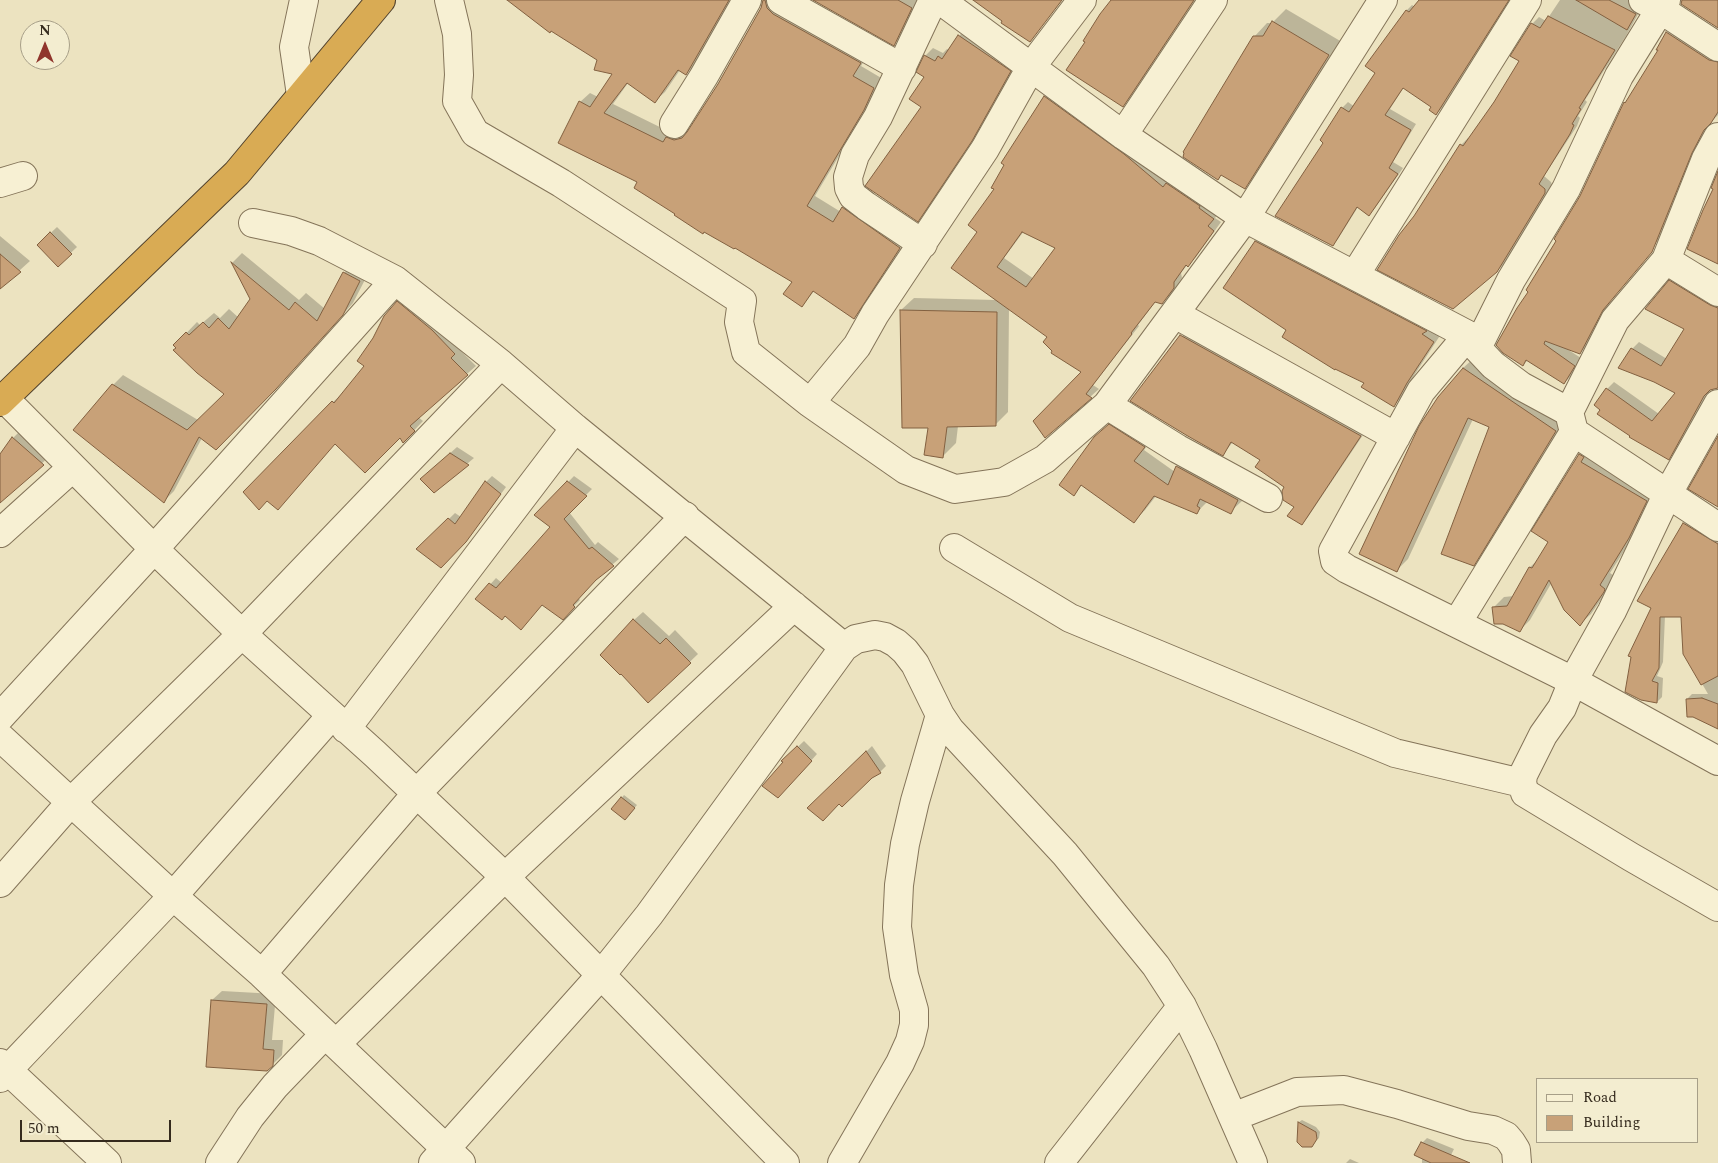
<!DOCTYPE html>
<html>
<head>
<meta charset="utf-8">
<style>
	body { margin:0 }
	#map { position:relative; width:1718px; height:1163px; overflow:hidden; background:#ece3c0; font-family:Spectral,serif }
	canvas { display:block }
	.legend { position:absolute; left:1536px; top:1078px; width:162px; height:65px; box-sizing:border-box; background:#f3edd0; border:1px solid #a79f88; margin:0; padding:6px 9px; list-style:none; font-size:15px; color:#342a1d }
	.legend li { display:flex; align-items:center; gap:10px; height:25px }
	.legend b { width:25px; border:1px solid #a79f88 }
	.north { position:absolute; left:20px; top:20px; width:50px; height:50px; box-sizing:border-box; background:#f3edd0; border:1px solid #a79f88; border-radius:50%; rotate:0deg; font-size:14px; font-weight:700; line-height:20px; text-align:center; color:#342a1d }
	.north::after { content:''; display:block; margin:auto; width:18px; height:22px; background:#90352c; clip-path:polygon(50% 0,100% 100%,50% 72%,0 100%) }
	.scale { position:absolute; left:20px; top:1120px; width:151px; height:22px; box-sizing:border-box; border:2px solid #342a1d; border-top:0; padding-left:6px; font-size:15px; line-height:18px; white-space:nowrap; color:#342a1d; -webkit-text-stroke:4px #f3edd0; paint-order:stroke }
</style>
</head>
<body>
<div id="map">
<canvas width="1718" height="1163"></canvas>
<ul class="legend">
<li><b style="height:6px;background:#f7f0d3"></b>Road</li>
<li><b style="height:14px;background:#c8a178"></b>Building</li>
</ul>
<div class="north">N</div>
<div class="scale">50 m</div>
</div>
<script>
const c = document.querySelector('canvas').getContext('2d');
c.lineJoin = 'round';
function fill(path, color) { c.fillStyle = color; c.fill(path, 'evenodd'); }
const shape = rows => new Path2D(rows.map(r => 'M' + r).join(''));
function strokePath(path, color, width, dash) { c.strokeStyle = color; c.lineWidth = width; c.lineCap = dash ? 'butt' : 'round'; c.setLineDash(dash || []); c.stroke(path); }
fill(shape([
	[509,0,732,0,695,65,686,74,680,70,665,92,655,101,628,83,613,104,672,133,691,129,718,85,762,8,764,0,778,0,869,53,861,66,883,79,873,99,815,196,841,212,853,199,909,238,864,308,854,317,815,290,802,306,793,281,639,182,580,102,590,93,598,97,614,73,598,60],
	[815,0,920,0,903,35,894,44],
	[980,0,1062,0,1030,41],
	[1112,0,1195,0,1130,98,1123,106],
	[1421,0,1510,0,1442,108,1436,114,1433,107,1404,87,1390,109,1416,124,1393,162,1403,168,1375,208,1369,214,1358,207,1338,239,1332,245,1324,143,1342,108,1348,102,1355,107,1377,73,1390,33,1407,10,1412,5,1415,7],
	[1560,0,1629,0,1642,7,1626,36,1585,100,1587,102,1578,116,1580,118,1577,126,1544,176,1551,182,1552,185,1504,264,1497,271,1415,217,1461,145,1468,138,1469,139,1495,103,1520,61,1532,24,1539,17,1546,21],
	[1286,9,1342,42,1258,175,1244,188,1222,174,1217,179,1254,37,1267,23,1272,23],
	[1674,26,1718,54,1718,115,1710,123,1699,143,1663,234,1610,302,1587,346,1580,353,1567,349,1581,358,1571,376,1564,383,1528,360,1523,365,1530,291,1581,196,1625,103,1630,98,1660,50,1658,49,1667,33],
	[967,28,1018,63,979,131,926,212,918,220,923,107,926,76,925,56,933,48,943,53,947,49,949,50,959,36],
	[1052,89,1221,210,1215,218,1221,222,1196,257,1187,265,1181,273,1182,278,1170,295,1162,303,1156,301,1138,325,1139,326,1093,385,1099,389,1046,436,1083,372,1049,337,1009,308,1008,412,995,425,958,426,956,443,943,456,929,426,901,310,914,298,997,300,979,232,995,189,1044,97],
	[1024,231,1057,247,1034,279,1004,258],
	[57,227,77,247,58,265,38,245],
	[1264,234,1441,334,1415,374,1402,397,1394,405,1366,383,1288,329,1256,242],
	[0,236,30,261,0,288],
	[242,253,299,300,306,293,325,309,344,273,354,262,370,270,353,303,287,377,202,438,174,491,164,501,113,385,123,375,198,420,226,394,175,345,197,322,200,325,214,313,220,318,229,309,239,318,252,300,232,263],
	[1677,274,1718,299,1718,387,1711,389,1676,451,1669,458,1607,389,1614,382,1659,414,1677,393,1632,349,1639,342,1667,359,1685,328,1670,281],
	[406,294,463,345,459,349,476,366,418,417,423,421,404,441,400,436,335,442,268,499,245,493,333,402,342,394,342,395,366,366,398,302],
	[1188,329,1367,429,1308,517,1302,524,1296,507,1286,487,1261,460,1233,442,1223,454,1131,400],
	[1474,358,1566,420,1484,553,1473,564,1491,426,1473,419,1408,559,1397,570,1463,368],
	[1121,414,1155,435,1144,450,1175,472,1178,467,1189,456,1248,488,1242,501,1230,512,1208,501,1197,512,1156,496,1145,510,1134,521,1082,485,1074,494,1106,426],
	[23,428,52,454,0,502,0,456,13,438],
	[1591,444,1657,490,1640,526,1610,573,1616,577,1615,579,1591,614,1580,624,1552,582,1530,620,1519,631,1493,608,1504,597,1514,596,1530,567,1540,558,1549,541,1580,455],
	[457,447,474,458,434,492,428,473],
	[492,476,506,487,472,534,440,566,418,549,455,513,461,517,486,482],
	[574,476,592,489,569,512,595,545,598,542,619,559,597,577,578,598,580,600,562,618,543,604,521,628,505,615,477,599,496,578,502,583,552,526,536,515],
	[1689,519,1718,536,1718,725,1687,699,1692,694,1708,694,1685,654,1683,615,1665,616,1663,662,1657,676,1663,678,1662,697,1657,702,1641,699,1652,607,1684,524],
	[643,612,669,636,675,630,698,654,648,702,634,620],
	[804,741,817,754,785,790,783,761],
	[872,746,886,766,880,772,871,777,839,802,809,808],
	[624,795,637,805,628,816,613,809],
	[222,991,276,994,272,1040,283,1040,282,1055,267,1070,212,1000],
	[1302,1120,1316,1127,1320,1132,1319,1138,1308,1147,1298,1142,1299,1122],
	[1427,1138,1454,1149,1447,1163,1422,1163,1422,1143],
	[1350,1159,1359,1163,1346,1163]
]), '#0003');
const building = shape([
	[507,0,729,0,686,75,678,70,655,103,627,83,604,113,663,142,666,137,674,140,682,138,687,132,718,84,761,8,763,0,765,0,767,8,773,14,861,63,853,76,874,88,864,110,807,206,833,222,842,207,900,248,854,319,813,291,802,307,783,294,792,282,735,248,734,249,704,232,703,234,674,215,675,214,634,188,637,182,558,143,579,101,590,107,612,74,594,70,597,60,551,31,550,33,507,0],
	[813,0,898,0,912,8,894,46,813,0],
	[973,0,1062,0,1030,42,1001,23,1002,21,973,0],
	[1111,0,1194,0,1123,107,1066,70,1085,42,1083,41,1100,14,1111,0],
	[1419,0,1509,0,1436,115,1429,110,1431,107,1403,88,1385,115,1411,130,1389,168,1398,174,1369,216,1357,207,1333,246,1275,216,1323,143,1320,140,1341,107,1349,112,1375,73,1365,66,1406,10,1409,12,1419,0],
	[1576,0,1609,0,1636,14,1627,30,1576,0],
	[1682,0,1718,0,1718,28,1681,4,1682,0],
	[1548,16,1615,50,1579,108,1581,109,1572,124,1574,125,1570,134,1539,184,1545,189,1545,193,1497,272,1453,309,1377,270,1399,235,1414,216,1460,144,1463,146,1494,102,1519,61,1510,56,1531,23,1540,28,1548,16],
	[1272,21,1329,55,1245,189,1221,175,1218,180,1183,157,1184,153,1183,152,1253,36,1263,36,1272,21],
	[1666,32,1709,60,1718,62,1718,112,1711,123,1704,130,1692,153,1652,252,1603,310,1580,354,1545,341,1544,344,1575,366,1564,384,1526,360,1523,366,1503,353,1496,345,1517,308,1528,292,1526,290,1556,241,1554,239,1580,196,1624,102,1625,103,1658,50,1656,50,1666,32],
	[958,35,1011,71,972,141,918,222,865,186,921,107,909,99,924,77,916,72,924,55,935,61,938,56,942,59,958,35],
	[1044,96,1124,154,1163,187,1166,183,1200,206,1199,208,1214,219,1208,226,1214,231,1188,267,1186,265,1174,282,1174,288,1162,304,1155,302,1131,333,1132,334,1086,394,1092,398,1045,438,1033,421,1081,372,1051,353,1052,351,1043,342,1047,337,951,268,977,232,968,225,994,189,991,188,1004,165,1001,163,1044,96],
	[1022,232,1055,248,1026,287,997,267,1022,232],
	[1718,171,1718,264,1687,249,1703,210,1713,189,1711,188,1718,171],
	[50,232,72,254,58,267,37,245,50,232],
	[1255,241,1427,331,1422,334,1434,342,1407,383,1394,407,1361,387,1364,383,1335,369,1335,370,1282,337,1286,330,1223,288,1255,241],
	[0,254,21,272,0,289,0,254],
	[231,262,289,310,295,302,317,321,343,272,360,281,343,315,276,389,216,450,199,437,164,503,73,430,112,384,187,430,224,394,197,373,173,350,176,348,173,345,186,332,189,335,203,322,209,328,218,318,229,329,250,299,231,262],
	[1669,280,1710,305,1718,308,1718,388,1710,390,1704,396,1669,460,1629,437,1630,436,1597,414,1600,410,1594,405,1606,388,1652,421,1675,393,1654,382,1618,368,1631,348,1661,366,1684,329,1645,309,1669,280],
	[397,301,432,330,455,354,451,358,468,375,410,426,415,431,403,443,400,438,365,473,335,444,278,510,267,501,259,510,243,492,332,401,334,403,364,366,357,361,373,338,384,316,397,301],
	[900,310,997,312,996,426,947,427,943,458,924,455,928,428,902,428,900,310],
	[1180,335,1361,436,1302,525,1287,516,1294,507,1283,500,1282,491,1284,487,1255,467,1260,460,1231,442,1223,456,1186,435,1130,401,1180,335],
	[1463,368,1556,431,1474,566,1441,554,1489,427,1468,418,1397,572,1359,554,1419,426,1438,397,1463,368],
	[1109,424,1145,447,1134,461,1168,485,1176,466,1238,500,1231,514,1200,499,1197,506,1200,508,1197,514,1154,496,1134,523,1081,485,1074,496,1059,485,1094,437,1109,424],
	[1718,436,1718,507,1688,489,1718,436],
	[12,437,44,465,0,503,0,454,12,437],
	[450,453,469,465,434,493,420,479,450,453],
	[1579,454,1584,457,1581,462,1647,501,1629,538,1600,585,1605,589,1604,592,1580,626,1564,610,1549,580,1520,632,1503,624,1494,624,1492,607,1507,606,1529,567,1532,568,1548,542,1531,531,1579,454],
	[485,481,501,494,466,542,441,568,416,549,448,518,455,524,485,481],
	[567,481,587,496,564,519,589,549,592,547,614,566,596,580,573,605,575,607,563,620,542,605,521,630,505,616,502,620,475,599,489,583,496,588,550,527,534,515,567,481],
	[1683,523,1718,544,1718,676,1701,685,1683,654,1681,617,1660,617,1659,668,1652,681,1658,683,1657,703,1641,700,1625,692,1631,657,1628,656,1651,608,1637,601,1683,523],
	[633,619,660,644,666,638,691,663,648,703,621,674,620,675,600,655,633,619],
	[1702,698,1718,704,1718,729,1693,717,1687,717,1686,699,1702,698],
	[797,746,812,761,778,798,762,786,783,762,781,761,797,746],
	[866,751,881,773,872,778,842,807,839,804,823,821,807,808,866,751],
	[621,797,635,808,625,820,611,809,621,797],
	[211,1000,267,1004,263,1049,274,1050,273,1066,267,1071,206,1067,211,1000],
	[1298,1122,1316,1132,1317,1139,1312,1147,1302,1147,1297,1142,1298,1122],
	[1421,1142,1470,1163,1431,1163,1414,1155,1421,1142]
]);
fill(building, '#c8a178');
strokePath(building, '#826040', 1);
const minor = shape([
	[449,0,457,34,459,75,457,101,475,133,561,183,742,301,739,322,746,352,810,403],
	[781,0,902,68],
	[940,0,1123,135,1245,218,1468,335,1477,348,1493,365,1521,386,1569,412,1574,432,1718,527],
	[1082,0,1031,67,985,149,875,314,857,346,810,403,906,470,955,489,1004,482,1045,459,1107,405,1245,218,1383,0],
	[1643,0,1660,9,1718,47],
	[301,95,294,47,304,0],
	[674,124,704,76,747,0],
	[1123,135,1213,0],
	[0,183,23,176],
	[253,223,291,231,319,241,395,280,501,364,575,428,844,647],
	[923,244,866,206,853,196,849,188,848,177,855,155,878,117,933,0],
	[1666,260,1718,292],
	[1355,275,1527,0],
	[1175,314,1396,437],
	[1468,335,1421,391,1333,551,1335,561,1347,569,1573,681,1718,761],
	[1477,348,1511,280,1566,189,1619,76,1666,0],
	[4,398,154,549,242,634,375,754,505,877,785,1163],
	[1718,404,1667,495,1612,611,1573,681,1562,708,1543,735,1523,775,1522,783,1525,793,1631,857,1718,907],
	[1107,405,1178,449,1268,498],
	[1569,412,1615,320,1666,260,1706,159,1718,137],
	[0,533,72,468],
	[954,548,1070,618,1395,753,1522,783],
	[1457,623,1574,432],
	[0,717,154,549,395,280],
	[346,729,575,428],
	[0,737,173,896,262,974,461,1163],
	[0,883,70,803,242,634,501,364],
	[262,974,417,793,685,516],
	[336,1044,505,877,794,606],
	[0,1063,107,1163],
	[0,1078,173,896,331,716],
	[1233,1117,1297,1092,1344,1090,1397,1104,1468,1126,1493,1130,1506,1136,1511,1142,1516,1150,1517,1163],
	[220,1163,250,1117,275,1086,325,1034],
	[433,1163,601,975,649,915,844,647,856,639,875,635,885,637,896,643,905,651,915,664,940,715,950,730,1065,854,1156,966,1182,1006,1203,1049,1253,1163],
	[842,1163,900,1063,910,1041,914,1025,914,1010,904,975,897,927,899,885,905,844,915,801,940,715],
	[1059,1163,1182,1006]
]);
const highway = shape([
	[0,402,237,173,381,0]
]);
strokePath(minor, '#847459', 30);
strokePath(highway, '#52422d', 30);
strokePath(minor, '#f7f0d3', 28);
strokePath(highway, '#d9ab54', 28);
</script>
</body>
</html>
